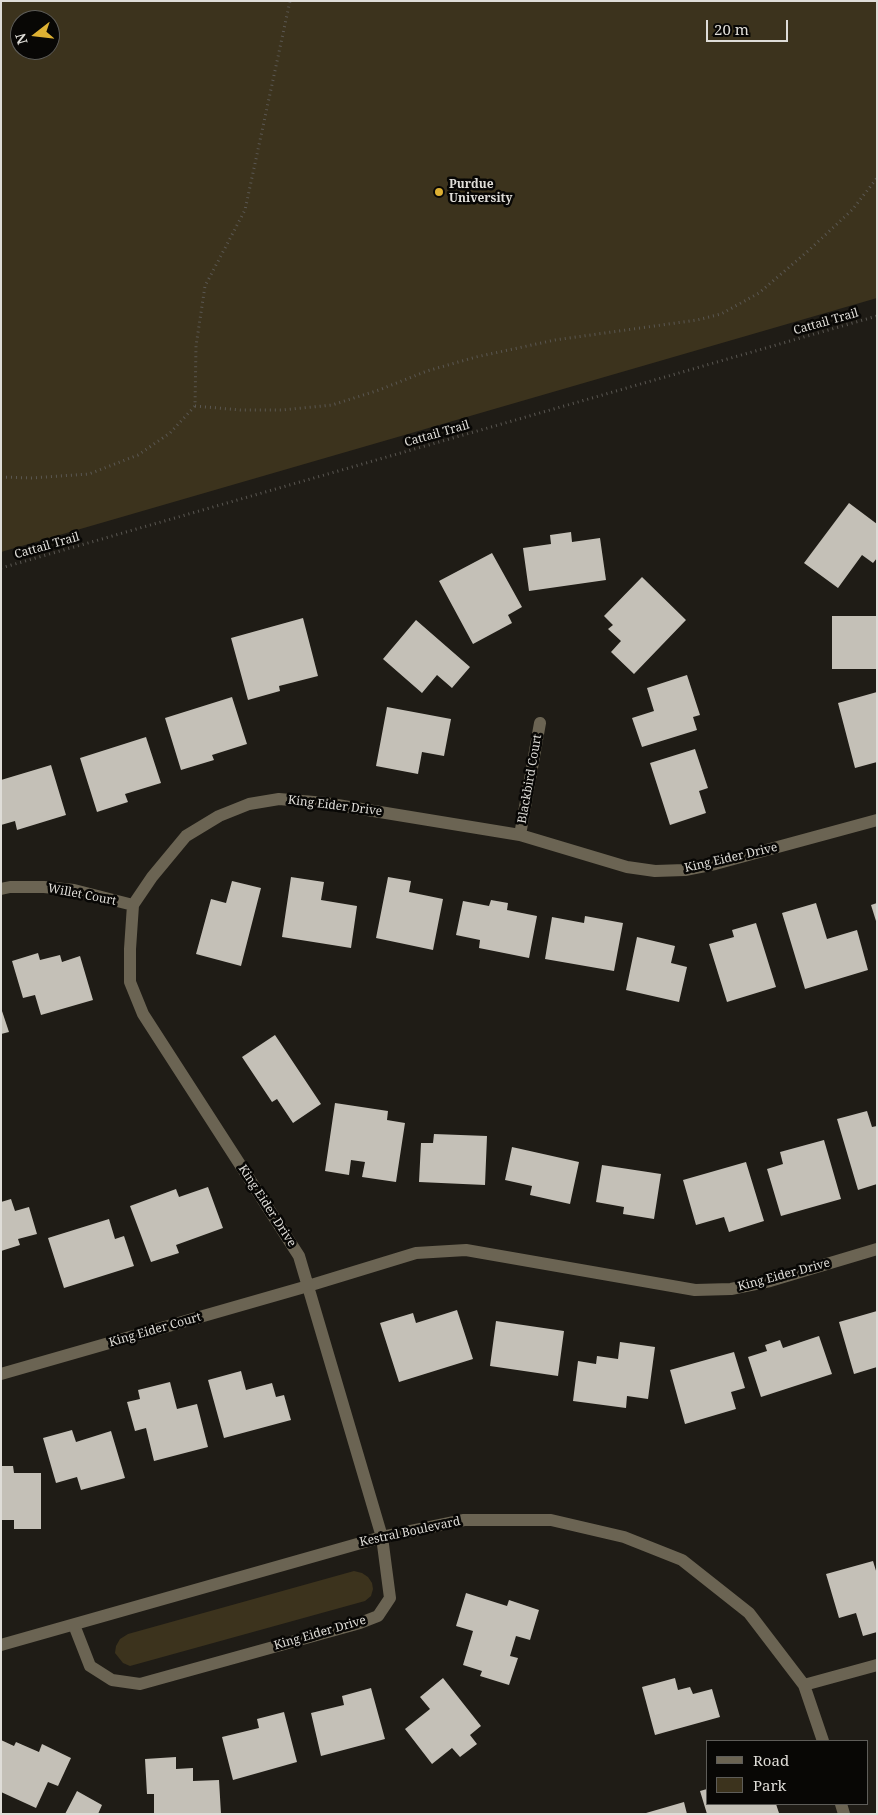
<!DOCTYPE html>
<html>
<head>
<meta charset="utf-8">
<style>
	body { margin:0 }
	#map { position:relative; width:878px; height:1815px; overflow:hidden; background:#1f1c16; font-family:"Noto Serif",serif }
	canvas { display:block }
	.frame { position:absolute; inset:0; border:2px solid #dfddd8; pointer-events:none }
	.legend { position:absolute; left:706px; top:1740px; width:162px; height:65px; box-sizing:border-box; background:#080705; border:1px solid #5e5d59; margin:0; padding:6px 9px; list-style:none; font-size:15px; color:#dfddd8 }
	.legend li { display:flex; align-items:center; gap:10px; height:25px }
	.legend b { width:25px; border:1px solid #5e5d59 }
	.north { position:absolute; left:10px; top:10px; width:50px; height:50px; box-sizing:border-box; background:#080705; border:1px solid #5e5d59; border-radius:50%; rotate:254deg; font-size:14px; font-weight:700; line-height:20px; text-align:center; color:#dfddd8 }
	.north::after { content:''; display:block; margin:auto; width:18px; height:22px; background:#deb133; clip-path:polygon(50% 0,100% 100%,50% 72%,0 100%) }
	.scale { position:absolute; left:706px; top:20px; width:82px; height:22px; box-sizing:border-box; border:2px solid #dfddd8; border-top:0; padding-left:6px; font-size:15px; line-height:18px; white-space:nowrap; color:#dfddd8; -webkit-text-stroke:4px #080705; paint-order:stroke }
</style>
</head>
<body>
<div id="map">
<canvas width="878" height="1815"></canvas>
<div class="frame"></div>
<ul class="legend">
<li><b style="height:6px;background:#6b6453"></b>Road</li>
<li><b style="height:14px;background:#3c331d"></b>Park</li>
</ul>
<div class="north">N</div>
<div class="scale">20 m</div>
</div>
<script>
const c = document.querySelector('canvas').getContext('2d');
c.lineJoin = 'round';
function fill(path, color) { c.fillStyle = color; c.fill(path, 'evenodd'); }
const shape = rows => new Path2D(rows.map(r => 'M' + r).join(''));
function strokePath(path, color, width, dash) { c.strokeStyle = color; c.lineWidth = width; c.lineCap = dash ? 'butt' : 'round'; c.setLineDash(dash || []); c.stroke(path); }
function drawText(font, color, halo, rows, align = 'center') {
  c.font = font + ' "Noto Serif",serif'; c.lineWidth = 5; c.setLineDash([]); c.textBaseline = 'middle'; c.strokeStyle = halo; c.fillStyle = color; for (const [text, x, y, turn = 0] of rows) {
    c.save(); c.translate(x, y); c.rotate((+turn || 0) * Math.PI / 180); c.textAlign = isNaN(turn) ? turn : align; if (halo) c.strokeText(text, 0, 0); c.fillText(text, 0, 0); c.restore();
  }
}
fill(shape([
	[1,1,877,1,877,298,1,552],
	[20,20,50,20,50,50,20,50],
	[354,1571,362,1573,368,1577,372,1583,373,1589,371,1596,365,1601,130,1666,123,1663,115,1653,116,1646,120,1639,128,1634]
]), '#3c331d');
fill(shape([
	[849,503,877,524,877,558,873,563,862,555,838,588,804,563],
	[571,532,572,542,600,538,606,580,529,591,523,548,551,544,550,535],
	[492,553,522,607,508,615,512,623,473,644,439,581],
	[642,577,686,620,634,674,611,652,621,641,608,629,613,625,604,616],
	[832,616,877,616,877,669,832,669],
	[303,618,318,676,279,686,280,691,248,700,231,638],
	[416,620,470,667,452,688,437,675,422,693,383,659],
	[687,675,700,715,693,717,697,730,642,747,632,718,654,711,647,688],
	[877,692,877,762,855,768,838,703],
	[232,697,247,744,212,755,214,760,181,770,165,718],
	[387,707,451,719,444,756,422,752,418,774,376,766],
	[146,737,161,783,125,794,128,802,97,812,80,758],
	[695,749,708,788,699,791,706,813,670,825,650,763],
	[51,765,66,815,17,830,15,821,1,825,1,780],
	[291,877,324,882,321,900,357,906,351,948,282,937],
	[388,877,411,881,409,892,443,899,433,950,376,938],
	[232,881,261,888,241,966,196,954,211,899,226,903],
	[491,900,508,903,507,910,537,916,529,958,479,948,480,940,456,935,463,901,489,906],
	[816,903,827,939,857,930,868,970,805,989,782,913],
	[877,903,877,921,876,921,871,905],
	[585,916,623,923,614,971,545,959,552,917,584,923],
	[756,923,776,987,727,1002,709,944,734,937,732,930],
	[637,937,675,946,671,963,687,967,679,1002,626,990],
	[38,953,40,960,60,955,62,962,80,956,93,1000,41,1015,35,995,23,998,12,961],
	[1,1008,9,1032,1,1034],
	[275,1035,321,1104,293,1123,277,1099,272,1102,242,1057],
	[335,1103,388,1111,387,1120,405,1123,396,1182,362,1177,365,1162,351,1160,349,1175,325,1171],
	[867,1111,872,1127,877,1126,877,1184,858,1190,837,1119],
	[434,1134,487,1136,485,1185,419,1182,421,1143,433,1143],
	[824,1140,841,1199,781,1216,767,1169,783,1164,780,1152],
	[512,1147,579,1162,570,1204,530,1195,532,1186,505,1180],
	[746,1162,764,1221,729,1232,724,1217,696,1225,683,1180],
	[602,1165,661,1174,654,1219,623,1214,624,1207,596,1202],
	[208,1187,223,1228,176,1245,179,1253,151,1262,130,1206,176,1189,179,1197],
	[11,1199,15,1211,29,1207,37,1234,18,1239,20,1245,1,1251,1,1202],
	[109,1219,115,1239,124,1236,134,1266,64,1288,48,1238],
	[457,1310,473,1359,399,1382,380,1323,413,1313,416,1323],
	[877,1311,877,1367,854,1374,839,1322],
	[496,1321,564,1331,558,1376,490,1366],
	[819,1336,832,1374,761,1397,748,1357,767,1351,765,1345,780,1340,783,1348],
	[620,1342,655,1347,648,1399,627,1396,626,1408,573,1401,578,1361,596,1364,597,1356,618,1359],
	[734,1352,745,1388,731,1392,736,1409,685,1424,670,1370],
	[241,1371,246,1390,272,1383,276,1397,284,1395,291,1420,224,1438,208,1380],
	[170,1382,177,1409,197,1404,208,1447,154,1461,146,1428,135,1431,127,1402,140,1399,138,1390],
	[72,1430,76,1442,111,1431,125,1478,81,1490,77,1477,56,1483,43,1438],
	[1,1466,13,1466,14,1473,41,1473,41,1529,14,1529,14,1520,1,1520],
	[873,1561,877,1574,877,1632,863,1636,856,1613,839,1618,826,1574],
	[466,1593,507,1606,509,1600,539,1610,530,1640,516,1636,510,1656,518,1658,509,1685,480,1676,482,1671,463,1665,473,1631,456,1626],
	[443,1678,481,1726,470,1735,477,1744,460,1757,452,1748,432,1764,405,1729,430,1709,420,1697],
	[675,1678,678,1690,690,1687,693,1694,712,1689,720,1717,655,1735,642,1687],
	[371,1688,385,1739,321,1756,311,1713,344,1705,342,1696],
	[284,1712,297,1762,233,1780,222,1737,259,1728,257,1719],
	[1,1740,14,1746,16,1742,39,1752,42,1744,71,1758,58,1786,48,1782,36,1808,1,1792],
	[176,1757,176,1769,193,1768,193,1781,219,1780,221,1814,154,1814,154,1794,147,1794,145,1759],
	[707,1789,707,1804,776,1804,779,1813,707,1814,700,1791],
	[77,1791,102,1805,98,1814,65,1814],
	[684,1802,687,1814,646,1814,646,1813]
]), '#c4c0b7');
strokePath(shape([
	[195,406,240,410,282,410,332,405,379,390,427,371,476,357,555,340,697,320,721,314,759,293,808,251,852,210,877,178],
	[1,477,31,478,89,474,138,455,170,433,195,406,196,346,205,286,245,210,290,1],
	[1,568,877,316]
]), '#5a5752', 3, [1, 4]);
strokePath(shape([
	[520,835,540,723],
	[1,889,10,887,44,887,74,890,133,905],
	[1,1374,308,1286,416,1253,466,1250,695,1290,731,1289,770,1281,877,1249],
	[74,1625,90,1666,112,1680,140,1684,360,1623,378,1616,390,1598,382,1537,299,1256,143,1014,130,982,130,949,133,905,152,877,186,836,219,816,249,804,279,799,325,803,520,835,627,867,655,871,685,870,715,864,877,820],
	[1,1645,382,1537,464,1520,551,1520,624,1537,682,1560,749,1613,804,1685,823,1741],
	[804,1685,877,1665],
	[841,1804,844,1814]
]), '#6b6453', 12);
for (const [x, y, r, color] of [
	[439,192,5,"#deb133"]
]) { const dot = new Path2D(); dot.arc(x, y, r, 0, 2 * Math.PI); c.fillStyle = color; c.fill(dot); strokePath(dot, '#080705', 2); }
drawText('bold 12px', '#dfddd8', '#080705', [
	["Purdue",449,185],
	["University",449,199]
], 'left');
drawText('12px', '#dfddd8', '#080705', [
	["Cattail Trail",826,322,-16],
	["Cattail Trail",437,434,-16],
	["Cattail Trail",47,546,-16],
	["Blackbird Court",530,779,-80],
	["King Eider Drive",335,806,7],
	["King Eider Drive",731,858,-13],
	["Willet Court",82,895,11],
	["King Eider Drive",267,1206,57],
	["King Eider Drive",784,1275,-15],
	["King Eider Court",155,1330,-16],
	["Kestral Boulevard",410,1532,-12],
	["King Eider Drive",320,1633,-16]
]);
</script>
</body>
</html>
